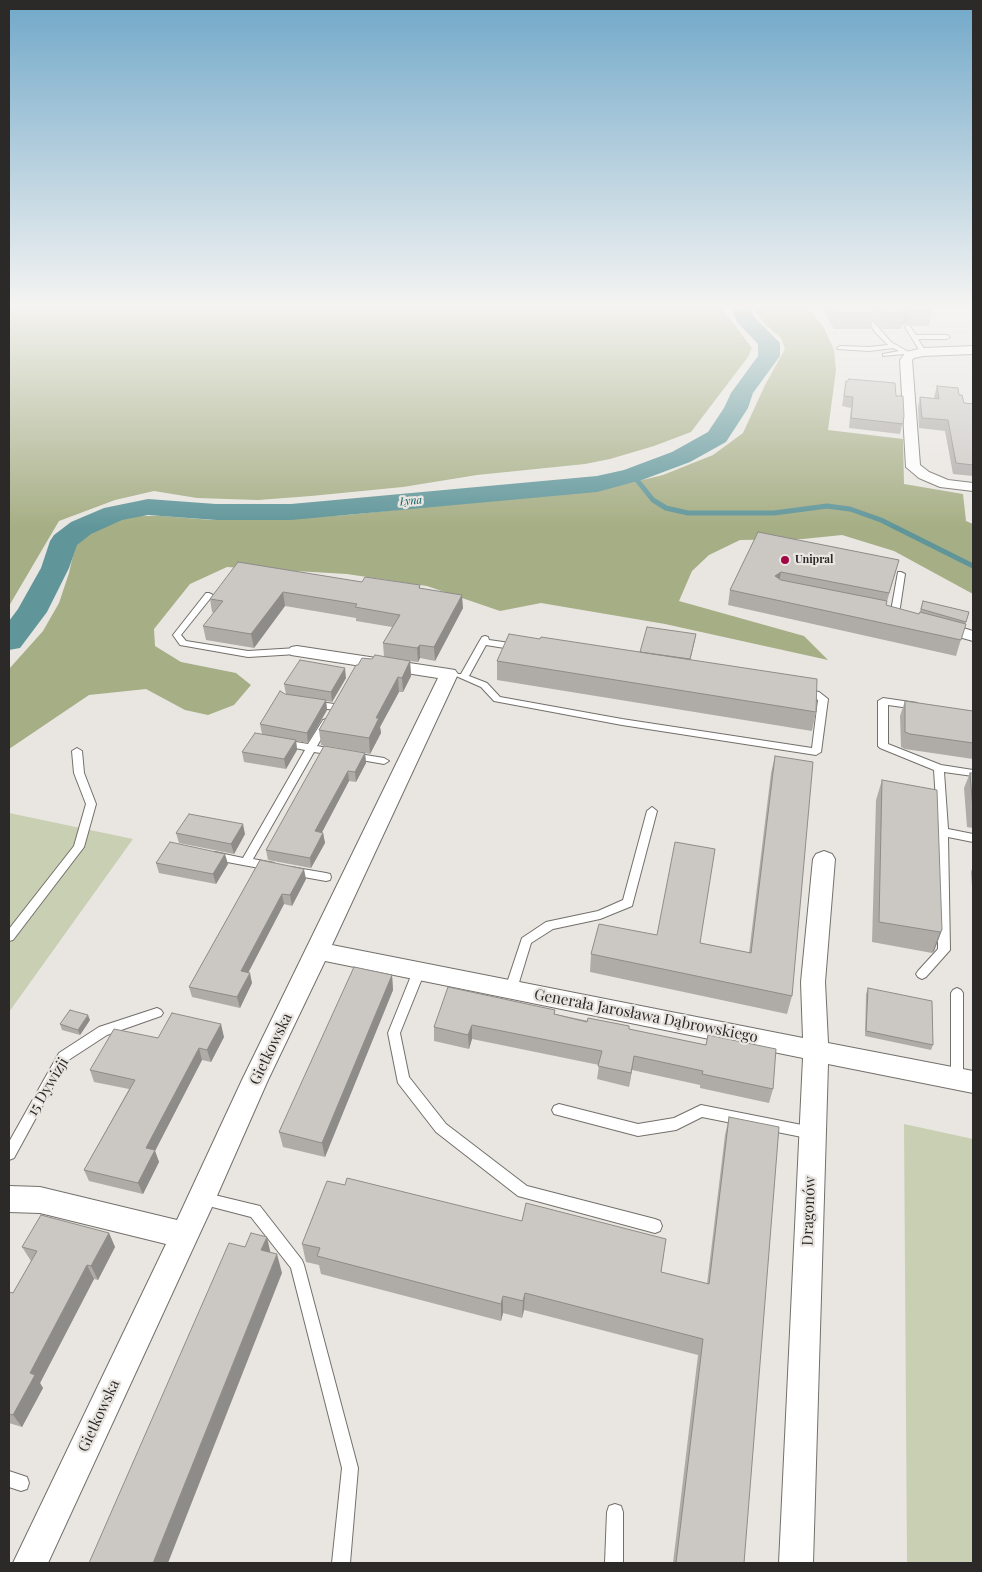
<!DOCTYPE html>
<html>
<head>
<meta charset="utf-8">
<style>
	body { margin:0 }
	#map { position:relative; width:982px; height:1572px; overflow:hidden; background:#e9e6e1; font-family:"Playfair Display",serif }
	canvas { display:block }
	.frame { position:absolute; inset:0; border:10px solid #2b2a28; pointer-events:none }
</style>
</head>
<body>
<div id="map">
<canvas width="982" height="1572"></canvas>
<div class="frame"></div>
</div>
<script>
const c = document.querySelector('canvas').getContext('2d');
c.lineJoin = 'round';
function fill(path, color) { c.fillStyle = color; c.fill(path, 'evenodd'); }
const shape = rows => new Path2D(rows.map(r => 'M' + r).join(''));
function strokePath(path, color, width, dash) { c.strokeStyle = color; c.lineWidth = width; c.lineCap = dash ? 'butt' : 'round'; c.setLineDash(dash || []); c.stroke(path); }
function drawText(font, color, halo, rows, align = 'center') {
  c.font = font + ' "Playfair Display",serif'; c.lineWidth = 4.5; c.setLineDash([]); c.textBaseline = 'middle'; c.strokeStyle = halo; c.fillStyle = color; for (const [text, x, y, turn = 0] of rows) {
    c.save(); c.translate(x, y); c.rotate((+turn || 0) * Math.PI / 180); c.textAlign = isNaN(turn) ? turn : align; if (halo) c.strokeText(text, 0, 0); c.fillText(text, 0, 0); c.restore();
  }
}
fill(shape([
	[9,813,133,839,9,1012],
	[904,1124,973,1139,973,1563,907,1563]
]), '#c9cfb3');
fill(shape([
	[9,308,722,308,752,348,748,357,691,432,654,446,610,459,585,464,477,475,403,487,311,496,258,500,197,498,154,491,115,500,59,521,9,606],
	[752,308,808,308,824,328,834,350,836,370,828,430,903,439,904,484,963,494,966,521,973,524,973,594,894,551,842,535,803,539,740,540,709,555,692,571,679,601,804,636,828,660,665,624,541,603,500,611,427,586,347,574,227,567,190,584,154,629,155,646,181,662,236,673,251,685,234,705,208,715,185,710,146,689,89,695,9,749,9,669,43,631,59,603,69,573,76,542,99,524,130,516,162,516,212,520,284,519,347,515,609,488,663,475,713,455,743,433,765,385,785,349,781,338,765,324]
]), '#a6ae85');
strokePath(shape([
	[633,475,653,500,666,508,688,513,774,513,827,506,850,509,881,520,973,566]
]), '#60969a', 5);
fill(shape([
	[731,308,751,308,753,316,780,343,780,356,753,393,748,408,726,442,690,462,642,480,597,492,291,520,216,520,148,515,122,520,91,534,77,545,69,568,47,612,20,648,9,650,9,621,18,609,41,568,50,541,54,535,71,522,104,508,148,499,216,504,291,504,597,476,624,470,672,452,708,432,724,408,731,393,758,356,758,344,737,322,731,308]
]), '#60969a');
const service = shape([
	[870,318,891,342,912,354,912,356,904,354,883,356,883,354,899,351,893,348,869,351,838,349,837,348,840,346,869,347,888,345,875,332,867,320,870,318],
	[908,325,910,326,916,335,947,335,950,337,947,339,918,339,926,352,921,353,905,327,908,325],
	[898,572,901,572,905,574,899,614,895,617,886,613,891,611,898,572],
	[206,593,209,593,213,595,181,635,186,641,248,651,297,648,301,651,297,654,248,657,180,645,173,635,206,593],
	[485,636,488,637,489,640,517,644,521,647,517,650,486,645,469,676,487,683,500,697,622,719,812,748,818,700,813,696,800,694,798,692,803,689,819,692,828,699,821,752,816,755,622,725,494,701,481,687,456,676,457,674,461,674,479,642,482,637,485,636],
	[883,698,917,703,922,706,917,709,888,705,888,744,941,765,973,770,973,776,944,772,948,829,973,834,973,842,948,837,950,950,926,977,922,979,918,977,916,974,918,971,938,949,938,832,934,770,880,748,878,746,878,701,883,698],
	[313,701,334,704,339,707,334,710,310,706,308,704,310,702,313,701],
	[326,719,331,722,317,746,337,750,339,752,334,755,314,752,253,859,274,863,275,866,274,869,270,870,211,859,210,856,211,853,215,852,243,858,305,750,281,745,279,743,284,740,308,744,323,720,326,719],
	[77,748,82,751,84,773,96,804,84,847,13,940,9,941,9,929,74,846,86,804,74,773,72,751,77,748],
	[353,753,384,758,389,761,384,764,350,758,348,756,350,754,353,753],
	[652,807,657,811,632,906,600,919,553,929,531,943,517,989,515,992,511,994,507,992,505,989,522,938,546,922,598,911,623,900,647,811,652,807],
	[291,867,326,873,330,874,331,877,330,880,326,881,287,874,286,871,287,868,291,867],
	[419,966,423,968,425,971,400,1033,409,1077,446,1124,527,1186,655,1219,660,1221,662,1226,660,1231,655,1233,518,1196,436,1132,398,1083,388,1033,413,971,415,968,419,966],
	[957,988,961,990,963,993,963,1078,962,1082,957,1083,952,1082,951,1078,951,993,953,990,957,988],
	[157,1008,161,1010,163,1013,161,1016,107,1035,67,1061,14,1158,9,1160,9,1142,59,1053,99,1027,157,1008],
	[559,1104,638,1124,674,1118,701,1105,812,1127,817,1129,819,1133,817,1137,812,1139,702,1117,676,1130,638,1136,554,1114,552,1110,554,1106,559,1104],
	[202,1192,260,1206,302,1260,304,1265,358,1468,350,1563,332,1563,342,1468,291,1268,251,1217,197,1203,195,1198,197,1193,202,1192],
	[9,1471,27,1477,29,1483,27,1489,21,1491,9,1487,9,1471],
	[615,1504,621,1506,623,1512,623,1563,605,1563,607,1512,609,1506,615,1504]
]);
const minor = shape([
	[973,346,973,354,923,356,914,358,912,360,920,465,929,472,948,480,973,483,973,491,940,487,919,478,906,467,900,360,906,352,923,348,973,346],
	[937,620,973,631,973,641,931,629,929,625,931,621,937,620],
	[297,646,449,669,455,670,458,674,332,945,803,1038,801,982,813,859,816,854,824,851,832,854,835,859,825,982,828,1043,973,1071,973,1093,828,1064,813,1563,779,1563,803,1058,325,961,268,1080,212,1207,48,1563,13,1563,166,1244,40,1213,9,1212,9,1186,40,1187,177,1220,242,1080,438,678,291,655,288,651,291,647,297,646]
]);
strokePath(service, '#73706b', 2);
strokePath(minor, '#73706b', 2);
fill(service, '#fff');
fill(minor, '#fff');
fill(shape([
	[821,308,931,308,933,310,929,326,912,326,907,323,902,325,901,329,882,329,873,319,871,329,834,329],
	[846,381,896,396,904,416,900,434,849,428,851,408,842,406],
	[937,386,959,395,964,403,973,404,973,476,953,474,945,431,919,428,918,408,920,397,935,399,934,397],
	[758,532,899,560,886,605,919,614,923,601,969,612,956,656,728,605,730,590],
	[362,582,420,585,420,588,463,608,435,661,420,658,418,662,410,661,411,676,403,692,399,692,380,727,381,733,370,754,365,753,366,763,356,782,349,781,321,833,323,833,325,843,311,868,268,860,266,850,361,752,321,745,319,730,358,665,372,659,384,657,383,643,392,627,356,621,356,618,285,606,254,648,206,640,203,626,214,613,212,612,210,599],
	[696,634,690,659,816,712,812,731,497,680,497,661,540,639,640,652],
	[346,678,332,702,326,701,327,710,308,743,296,741,297,750,286,769,244,762,242,752,262,734,260,724,286,694,284,684],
	[905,701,973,711,973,759,905,749,901,747,900,716],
	[775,756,792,996,787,1014,590,972,591,954,700,943,749,953,771,773],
	[970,773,973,773,973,828,967,827,964,788],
	[882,780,942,930,934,951,932,953,872,942,876,800],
	[176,833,245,834,234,854,179,843],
	[260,860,306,879,292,906,284,904,248,972,252,983,240,1008,192,997,189,987],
	[156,863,228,864,216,884,159,873],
	[973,866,973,900,971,872],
	[392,975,393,990,325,1157,283,1147,279,1132],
	[868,988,933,1045,931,1050,865,1036,866,994],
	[555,1010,555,1014,706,1045,708,1035,773,1089,769,1103,700,1088,700,1085,632,1070,629,1087,597,1079,599,1065,472,1039,469,1049,434,1041,434,1027],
	[90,1020,80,1035,62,1030,60,1024],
	[224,1037,211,1062,202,1060,155,1151,159,1162,143,1194,89,1181,84,1170,129,1089,94,1082,90,1070,158,1038],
	[729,1117,744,1563,673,1563,698,1355,524,1310,522,1318,503,1313,501,1321,321,1274,319,1265,306,1262,302,1244,661,1272,707,1284,725,1135],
	[109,1233,115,1247,98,1280,94,1279,40,1383,43,1388,22,1427,9,1423,9,1292,13,1293,31,1261,22,1247]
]), '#afaca8');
fill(shape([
	[909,308,911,308,907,323,902,325,905,313,902,310],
	[781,572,778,587,775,576],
	[283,592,285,606,254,648,251,634],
	[462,595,463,608,435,661,434,647],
	[696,634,694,644,688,669,689,660],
	[420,645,420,658,418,662,417,648],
	[410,661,411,676,403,692,402,678],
	[345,668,346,678,332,702,331,692],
	[398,677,399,692,380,727,381,733,370,754,369,738,376,718],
	[326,700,327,710,308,743,307,733],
	[296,740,297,750,286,769,284,759],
	[365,753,366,763,356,782,355,772],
	[348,771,349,781,317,842,315,831],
	[243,824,245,834,234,854,231,844],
	[323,833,325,843,311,868,310,858],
	[225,854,228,864,216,884,213,874],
	[304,869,306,879,292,906,290,895],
	[282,894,284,904,244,981,241,971],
	[942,930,934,951,932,953,940,932],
	[250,973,252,983,240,1008,237,997],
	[392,975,393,990,325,1157,322,1143],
	[88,1015,90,1020,80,1035,78,1030],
	[221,1024,224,1037,211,1062,207,1050],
	[472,1025,472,1039,469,1049,468,1035],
	[199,1048,202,1060,155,1151,159,1162,143,1194,138,1183,146,1148],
	[634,1056,632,1070,629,1087,631,1073],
	[109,1233,115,1247,98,1280,91,1266],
	[267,1237,271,1255,261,1250],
	[277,1254,282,1273,168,1563,153,1563],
	[87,1265,94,1279,40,1383,43,1388,22,1427,13,1415,30,1373],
	[525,1293,524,1310,522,1318,523,1301],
	[503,1296,503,1313,501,1321,501,1304]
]), '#8e8c88');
const building = shape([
	[834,308,871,308,874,313,837,313,834,308],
	[881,308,909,308,902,310,905,313,886,313,881,308],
	[912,308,931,308,933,310,916,310,912,308],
	[849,379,895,383,896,396,903,396,904,416,903,424,851,418,853,397,844,396,846,381,848,381,849,379],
	[937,386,958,388,959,395,962,395,964,403,973,404,973,465,956,463,948,420,922,418,920,397,939,399,937,386],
	[758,532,899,560,889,593,781,572,775,576,781,580,887,601,886,605,919,614,920,612,966,624,961,640,730,590,758,532],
	[238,562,362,582,365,577,420,585,419,588,462,595,434,647,420,645,417,648,383,643,400,615,355,607,357,604,283,592,251,634,203,626,223,601,210,599,238,562],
	[923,601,969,612,966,622,921,609,923,601],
	[647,627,696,634,690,659,640,652,647,627],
	[509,634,540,639,541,637,817,679,816,712,497,661,509,634],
	[375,655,410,661,402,678,398,677,376,718,379,718,369,738,319,730,356,665,358,665,362,658,372,659,375,655],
	[300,660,345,668,331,692,284,684,300,660],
	[280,691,285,694,326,700,307,733,260,724,280,691],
	[905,701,973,711,973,743,910,734,905,732,905,701],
	[255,733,296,740,284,759,242,752,255,733],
	[324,746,365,753,355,772,348,771,315,831,323,833,310,858,266,850,324,746],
	[775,756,813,762,792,996,591,954,599,924,657,935,675,842,715,849,700,943,751,953,775,756],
	[970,773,973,773,973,812,973,811,970,773],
	[882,780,937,790,942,930,940,932,879,922,882,780],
	[189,814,243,824,231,844,176,833,189,814],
	[170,842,225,854,213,874,156,863,170,842],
	[260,860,304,869,290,895,282,894,241,971,250,973,237,997,189,987,260,860],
	[354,967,392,975,322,1143,279,1132,354,967],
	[448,987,555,1010,554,1014,587,1022,588,1018,629,1026,629,1029,706,1045,708,1035,776,1049,773,1089,702,1074,703,1071,634,1056,631,1073,598,1066,602,1051,472,1025,468,1035,434,1027,448,987],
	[868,988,932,1001,933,1045,866,1031,868,988],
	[70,1010,88,1015,78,1030,60,1024,70,1010],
	[172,1013,221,1024,207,1050,199,1048,146,1148,155,1150,138,1183,84,1170,135,1080,90,1070,114,1029,158,1038,172,1013],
	[729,1117,779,1127,744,1563,676,1563,703,1339,525,1293,523,1301,503,1296,501,1304,317,1256,320,1248,302,1244,327,1181,345,1185,347,1178,522,1221,526,1203,666,1239,661,1272,709,1284,729,1117],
	[41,1215,109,1233,91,1266,87,1265,30,1373,35,1375,13,1415,9,1414,9,1292,13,1293,37,1251,22,1247,41,1215],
	[251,1233,267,1237,261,1250,277,1254,153,1563,89,1563,229,1243,245,1247,251,1233]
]);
fill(building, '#cbc8c3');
strokePath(building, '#8e8c88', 1);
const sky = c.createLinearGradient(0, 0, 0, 528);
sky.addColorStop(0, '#71a8c9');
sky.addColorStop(0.58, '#f5f4f2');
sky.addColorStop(1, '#f5f4f200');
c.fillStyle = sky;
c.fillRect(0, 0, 982, 528);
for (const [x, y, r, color] of [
	[785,560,5,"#a20643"]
]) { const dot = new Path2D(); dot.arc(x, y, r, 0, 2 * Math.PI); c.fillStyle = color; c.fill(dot); strokePath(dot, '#e9e6e1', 2); }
drawText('italic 11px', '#0e5d61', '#e9e6e1', [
	["Łyna",411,501,-5]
]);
drawText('bold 11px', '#2b2a28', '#e9e6e1', [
	["Unipral",795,560]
], 'left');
drawText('15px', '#2b2a28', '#e9e6e1', [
	["Generała Jarosława Dąbrowskiego",646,1016,11],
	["Gietkowska",271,1049,-64],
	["15 Dywizji",48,1087,-59],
	["Dragonów",809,1211,-88],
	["Gietkowska",99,1416,-65]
]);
</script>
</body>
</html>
